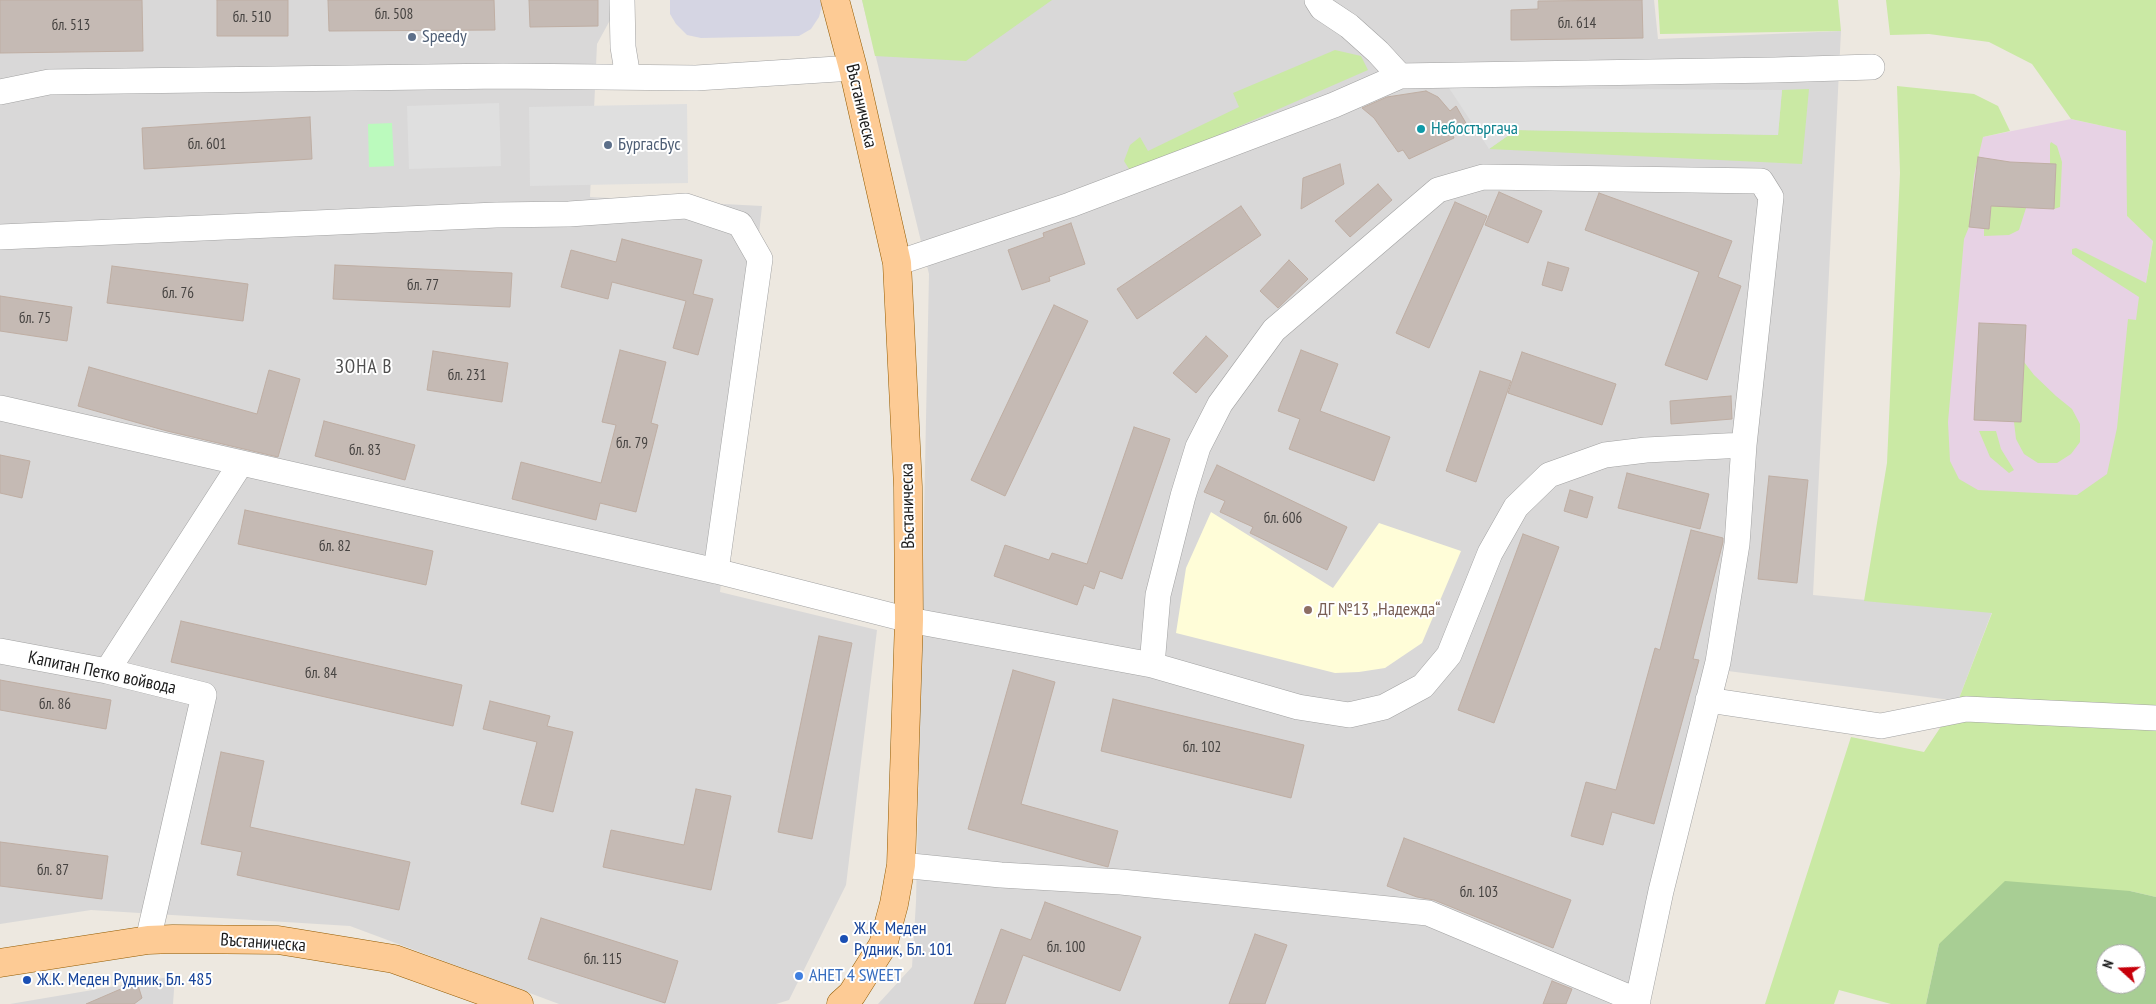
<!DOCTYPE html>
<html>
<head>
<meta charset="utf-8">
<style>
	body { margin:0 }
	#map { position:relative; width:2156px; height:1004px; overflow:hidden; background:#ede8e0; font-family:"PT Sans Narrow",sans-serif }
	canvas { display:block }
	.north { position:absolute; left:2096px; top:944px; width:50px; height:50px; box-sizing:border-box; background:#fff; border:1px solid #a4a4a4; border-radius:50%; rotate:290deg; font-size:14px; font-weight:700; line-height:20px; text-align:center; color:#1b1b1b }
	.north::after { content:''; display:block; margin:auto; width:18px; height:22px; background:#c7000a; clip-path:polygon(50% 0,100% 100%,50% 72%,0 100%) }
</style>
</head>
<body>
<div id="map">
<canvas width="2156" height="1004"></canvas>
<div class="north">N</div>
</div>
<script>
const c = document.querySelector('canvas').getContext('2d');
c.lineJoin = 'round';
function fill(path, color) { c.fillStyle = color; c.fill(path, 'evenodd'); }
const shape = rows => new Path2D(rows.map(r => 'M' + r).join(''));
function strokePath(path, color, width, dash) { c.strokeStyle = color; c.lineWidth = width; c.lineCap = dash ? 'butt' : 'round'; c.setLineDash(dash || []); c.stroke(path); }
function drawText(font, color, halo, rows, align = 'center') {
  c.font = font + ' "PT Sans Narrow",sans-serif'; c.lineWidth = 4; c.setLineDash([]); c.textBaseline = 'middle'; c.strokeStyle = halo; c.fillStyle = color; for (const [text, x, y, turn = 0] of rows) {
    c.save(); c.translate(x, y); c.rotate((+turn || 0) * Math.PI / 180); c.textAlign = isNaN(turn) ? turn : align; if (halo) c.strokeText(text, 0, 0); c.fillText(text, 0, 0); c.restore();
  }
}
fill(shape([
	[0,0,621,0,597,44,590,197,762,206,720,592,877,630,846,885,789,1000,776,1004,559,1004,350,926,91,910,0,924],
	[862,0,1654,0,1658,39,1841,31,1813,595,1992,612,1958,701,1705,668,1628,1004,878,1004,912,967,916,902,929,274],
	[175,976,173,1004,10,1004]
]), '#d9d8d8');
fill(shape([
	[2071,119,2127,131,2127,216,2153,240,2112,491,2076,512,1954,503,1935,422,1968,140]
]), '#e7d2e4');
fill(shape([
	[1211,512,1333,588,1379,523,1461,551,1422,643,1385,668,1359,672,1335,673,1176,633,1186,568]
]), '#fffdd8');
fill(shape([
	[862,0,1052,0,966,61,875,56],
	[1658,0,1838,0,1841,31,1660,34],
	[1886,0,2156,0,2156,897,2130,891,1939,944,1926,1004,1891,1004,1839,990,1834,1004,1765,1004,1851,737,1924,752,1958,701,1992,613,1864,601,1887,463,1900,173,1897,86,1974,94,1998,106,2010,131,1983,137,1974,175,1969,227,1964,239,1948,422,1950,461,1959,479,1978,490,2077,495,2107,474,2117,428,2128,319,2136,320,2139,297,2072,254,2072,249,2076,248,2146,283,2153,241,2127,216,2126,131,2071,119,2032,64,1989,42,1929,34,1890,35],
	[1335,50,1361,56,1368,70,1146,167,1129,169,1124,161,1130,145,1140,137,1148,151,1239,107,1233,93],
	[1809,89,1802,164,1489,149,1516,130,1778,135,1782,90],
	[2051,142,2057,146,2062,162,2060,207,2054,209,2056,164,2050,164,2050,144],
	[1996,160,2009,162,2007,206,2026,208,2019,230,2009,235,1984,236,1984,228,1989,229],
	[2024,362,2034,375,2056,396,2072,409,2080,424,2080,442,2071,454,2057,463,2038,463,2024,454,2016,439,2014,422,2021,422],
	[1979,431,1996,431,2001,449,2014,470,2009,473,1990,457]
]), '#cae9a4');
fill(shape([
	[2005,881,2130,891,2156,897,2156,1004,1926,1004,1939,944],
	[2106,954,2136,954,2136,984,2106,984]
]), '#a8ce94');
fill(shape([
	[392,123,394,166,369,167,368,124]
]), '#bbfabd');
fill(shape([
	[1449,88,1782,90,1778,135,1516,130,1489,149],
	[499,103,501,166,409,169,407,106],
	[687,104,688,183,530,186,529,107]
]), '#dfdfdf');
fill(shape([
	[670,0,820,0,822,6,819,17,811,29,799,36,701,38,687,35,676,24,670,14]
]), '#d5d5e3');
const building = shape([
	[0,0,142,0,143,51,0,53,0,0],
	[217,0,288,0,288,36,217,36,217,0],
	[328,0,494,0,495,30,329,31,328,0],
	[529,0,598,0,598,26,530,27,529,0],
	[1642,0,1643,38,1511,40,1511,10,1538,9,1538,1,1642,0],
	[1426,91,1438,97,1450,111,1456,106,1467,125,1452,133,1454,138,1409,159,1403,150,1398,152,1374,118,1362,108,1387,97,1426,91],
	[310,117,312,159,144,169,142,128,310,117],
	[1978,157,2010,162,2056,164,2054,209,1991,206,1989,229,1969,227,1978,157],
	[1340,164,1344,184,1301,209,1303,178,1340,164],
	[1378,184,1392,200,1350,237,1335,221,1378,184],
	[1499,192,1542,211,1528,243,1485,225,1499,192],
	[1599,193,1732,241,1718,277,1741,286,1707,380,1665,365,1699,272,1585,230,1599,193],
	[1455,202,1487,216,1429,348,1396,333,1455,202],
	[1241,206,1261,235,1137,319,1117,289,1241,206],
	[1071,223,1085,264,1049,277,1050,281,1022,290,1008,250,1044,237,1043,233,1071,223],
	[622,239,702,260,693,294,713,299,698,355,673,348,686,301,612,282,608,299,561,287,571,250,616,262,622,239],
	[1289,260,1308,279,1278,308,1260,291,1289,260],
	[1548,262,1569,268,1562,291,1542,285,1548,262],
	[335,265,512,273,510,307,333,299,335,265],
	[112,266,248,284,243,321,107,303,112,266],
	[0,296,72,307,67,341,0,331,0,296],
	[1054,305,1088,321,1005,496,971,480,1054,305],
	[1979,323,2026,325,2021,422,1974,420,1979,323],
	[1206,336,1228,356,1196,393,1173,373,1206,336],
	[620,350,666,362,651,423,658,425,636,512,600,503,596,520,512,499,521,462,601,483,616,425,602,422,620,350],
	[1301,350,1338,364,1320,411,1390,437,1374,481,1289,449,1300,419,1278,411,1301,350],
	[433,351,508,363,502,402,427,390,433,351],
	[1522,352,1616,384,1602,425,1508,393,1522,352],
	[89,367,257,414,269,370,300,379,278,457,167,431,78,406,89,367],
	[1480,371,1511,381,1476,482,1446,471,1480,371],
	[1731,396,1732,419,1671,424,1670,401,1731,396],
	[324,421,415,445,405,480,315,456,324,421],
	[1134,427,1170,439,1122,579,1100,571,1094,589,1084,585,1077,605,994,576,1005,545,1049,560,1052,553,1087,564,1134,427],
	[0,455,30,461,22,498,0,493,0,455],
	[1217,465,1347,527,1327,570,1250,533,1253,527,1220,512,1225,501,1204,492,1217,465],
	[1627,473,1709,494,1700,529,1618,508,1627,473],
	[1769,476,1808,480,1797,583,1758,579,1769,476],
	[1570,490,1593,497,1587,518,1564,511,1570,490],
	[245,510,433,551,426,585,238,544,245,510],
	[1691,530,1723,538,1723,542,1693,659,1699,660,1654,824,1612,812,1603,845,1571,836,1586,782,1616,790,1655,648,1660,650,1691,530],
	[1523,534,1559,547,1494,723,1458,710,1523,534],
	[181,621,462,685,453,726,171,662,181,621],
	[819,636,852,643,812,839,778,832,819,636],
	[1013,670,1055,682,1021,804,1118,831,1108,867,968,829,1013,670],
	[0,680,111,700,106,729,0,710,0,680],
	[1113,699,1304,745,1291,798,1101,751,1113,699],
	[490,701,550,716,547,726,573,732,553,812,521,804,537,742,483,729,490,701],
	[221,752,264,761,250,827,410,862,399,910,237,875,242,852,201,844,221,752],
	[696,789,731,796,711,890,603,867,611,830,684,845,696,789],
	[1404,838,1571,900,1553,948,1434,900,1417,897,1387,886,1404,838],
	[0,842,108,856,102,899,0,886,0,842],
	[1045,902,1141,937,1120,991,1023,955,1005,1004,974,1004,1001,929,1031,940,1045,902],
	[541,918,678,961,665,1003,528,959,541,918],
	[1255,934,1287,945,1265,1004,1229,1004,1255,934],
	[1552,981,1572,989,1566,1004,1543,1004,1552,981],
	[137,982,142,998,134,1004,86,1004,137,982]
]);
fill(building, '#c5bab4');
strokePath(building, '#bfaea3', 1);
const minor = shape([
	[622,0,623,47,628,77],
	[1317,0,1322,8,1349,26,1378,52,1400,76],
	[0,92,49,82,503,76,696,78,853,68],
	[0,237,496,215,569,214,686,206,740,224,760,259,716,571],
	[897,263,1070,205,1334,105,1400,76,1775,70,1872,67],
	[0,408,716,571,909,620,1152,665,1298,707,1349,715,1384,707,1423,686,1449,655,1490,553,1516,507,1549,475,1605,455,1646,450,1744,445],
	[0,651,107,671,204,695,148,940],
	[1152,665,1158,595,1183,496,1198,447,1220,404,1274,330,1438,190,1483,177,1761,181,1771,197,1744,445,1737,544,1718,662,1661,891,1637,1004],
	[107,671,241,463],
	[1708,700,1881,726,1966,709,2156,718],
	[901,865,1001,875,1121,882,1428,913,1638,1001]
]);
const major = shape([
	[835,0,853,68,897,263,908,487,909,620,901,865,894,904,883,945,852,994,841,1004],
	[0,963,148,940,173,939,278,940,394,959,519,1004]
]);
strokePath(minor, '#a2a2a2', 26);
strokePath(major, '#935b00', 29);
strokePath(minor, '#fff', 25);
strokePath(major, '#fdcb95', 28);
for (const [x, y, r, color] of [
	[412,37,5,"#5c6f8a"],
	[1421,129,5,"#0f9aa8"],
	[608,145,5,"#5c6f8a"],
	[1308,610,5,"#8d6e63"],
	[844,939,5,"#1a4fb4"],
	[799,976,5,"#3f7fe0"],
	[27,980,5,"#1a4fb4"]
]) { const dot = new Path2D(); dot.arc(x, y, r, 0, 2 * Math.PI); c.fillStyle = color; c.fill(dot); strokePath(dot, '#fff', 2); }
drawText('15px', '#464341', null, [
	["бл. 508",394,15],
	["бл. 510",252,18],
	["бл. 614",1577,24],
	["бл. 513",71,26],
	["бл. 601",207,145],
	["бл. 77",423,286],
	["бл. 76",178,294],
	["бл. 75",35,319],
	["бл. 231",467,376],
	["бл. 79",632,444],
	["бл. 83",365,451],
	["бл. 606",1283,519],
	["бл. 82",335,547],
	["бл. 84",321,674],
	["бл. 86",55,705],
	["бл. 102",1202,748],
	["бл. 87",53,871],
	["бл. 103",1479,893],
	["бл. 100",1066,948],
	["бл. 115",603,960]
]);
drawText('18px', '#4e5e75', '#fff', [
	["Speedy",422,37],
	["БургасБус",618,145]
], 'left');
drawText('18px', '#1b1b1b', '#fff', [
	["Въстаническа",861,106,77],
	["Въстаническа",908,506,-91],
	["Капитан Петко войвода",102,673,12],
	["Въстаническа",263,943,4]
]);
drawText('18px', '#0d838f', '#fff', [
	["Небостъргача",1431,129]
], 'left');
drawText('18px', '#785e54', '#fff', [
	["ДГ №13 „Надежда“",1318,610]
], 'left');
drawText('18px', '#164399', '#fff', [
	["Ж.К. Меден",854,929],
	["Рудник, Бл. 101",854,950],
	["Ж.К. Меден Рудник, Бл. 485",37,980]
], 'left');
drawText('18px', '#366cbe', '#fff', [
	["АНЕТ 4 SWEET",809,976]
], 'left');
c.letterSpacing = '1px';
drawText('19px', '#4e4e4e', '#fff', [
	["ЗОНА В",364,368]
]);
c.letterSpacing = '0px';
</script>
</body>
</html>
